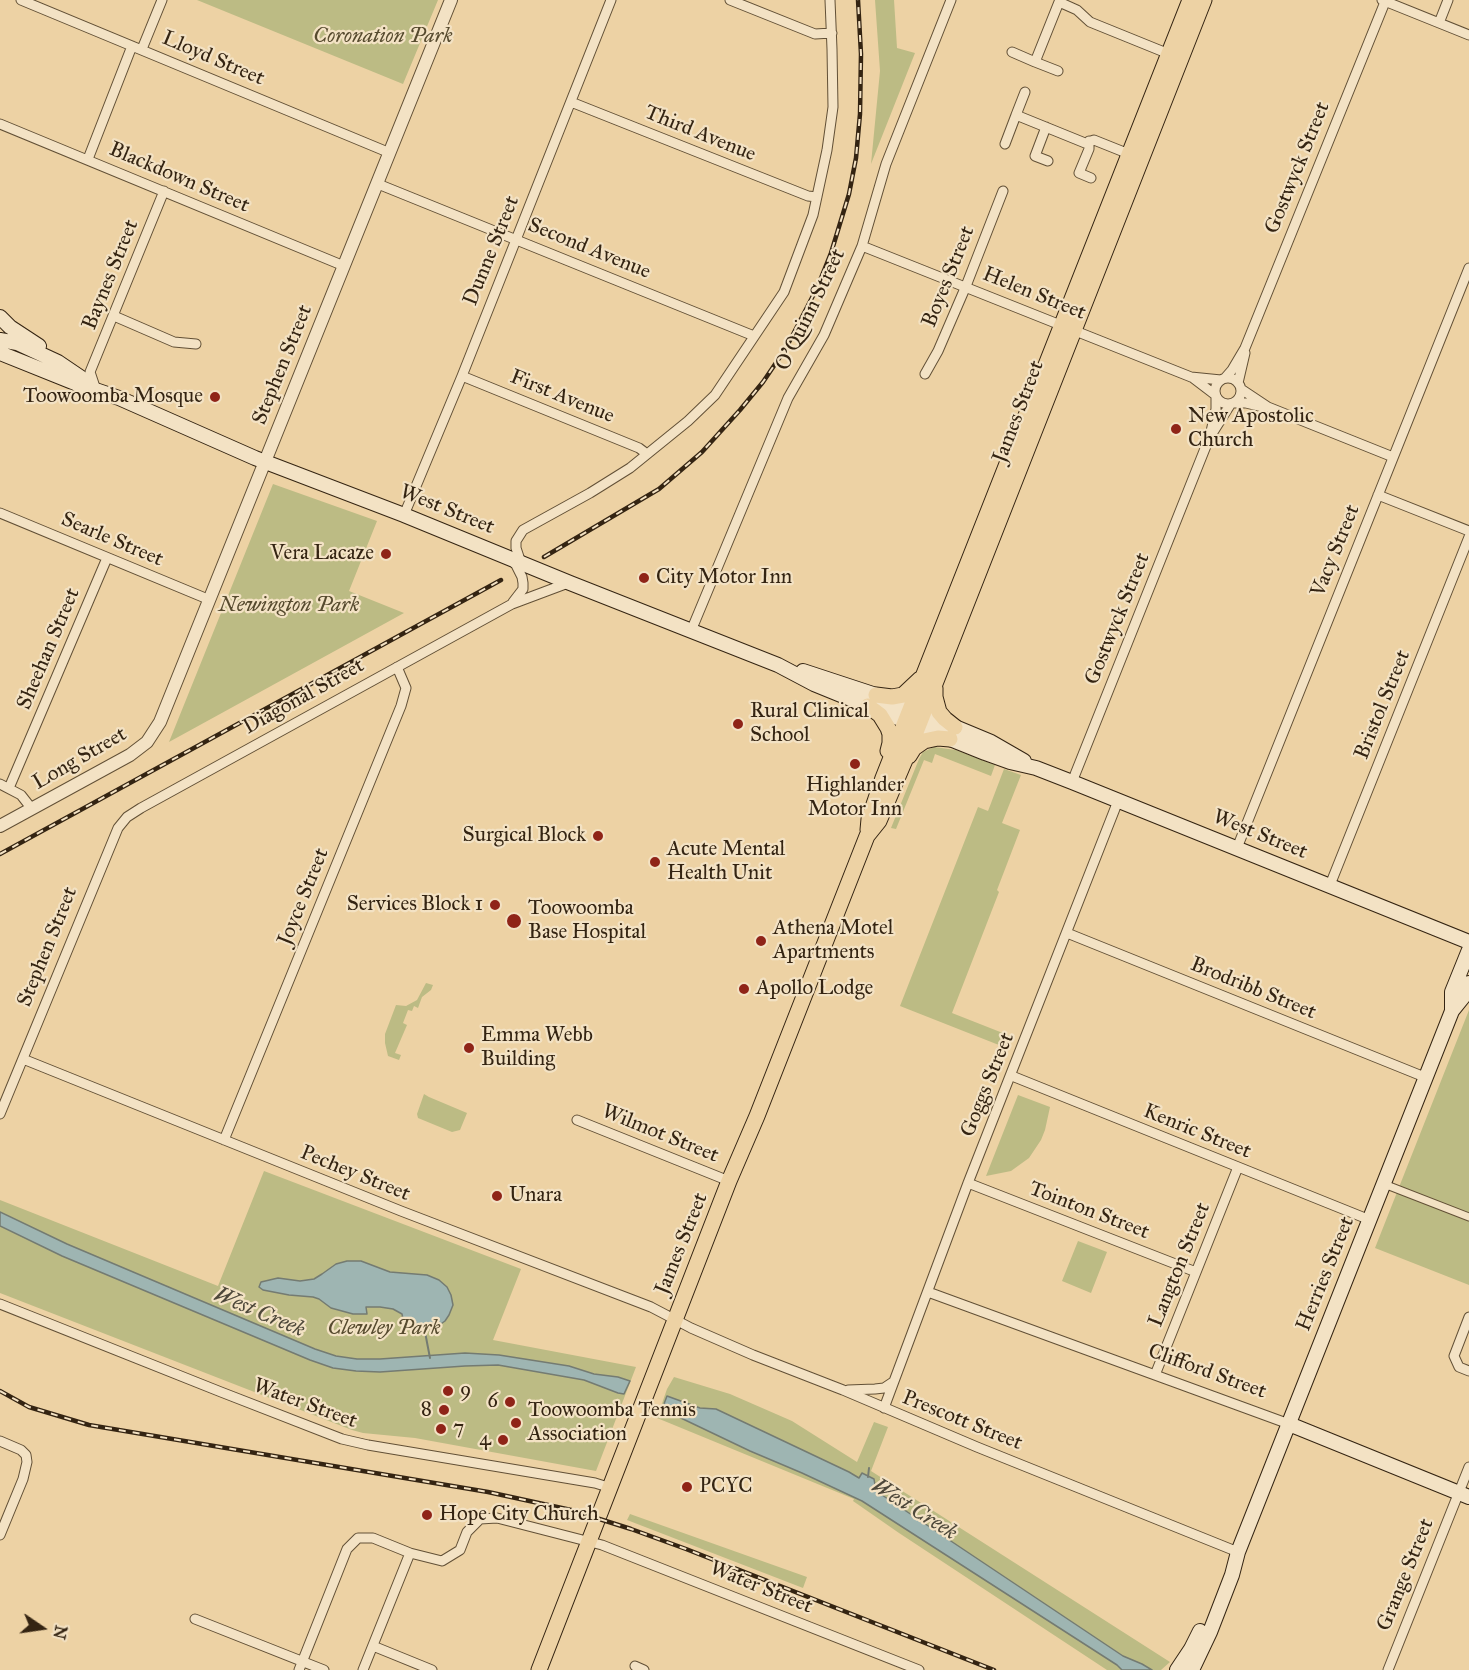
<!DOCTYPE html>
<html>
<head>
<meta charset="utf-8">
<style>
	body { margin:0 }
	#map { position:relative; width:1469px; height:1670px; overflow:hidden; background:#edd2a4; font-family:"IM FELL Great Primer",serif }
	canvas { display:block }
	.north { position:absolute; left:12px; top:1598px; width:60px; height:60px; -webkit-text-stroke:4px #f3e2c4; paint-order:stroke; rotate:103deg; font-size:16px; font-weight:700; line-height:24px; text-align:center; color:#342412 }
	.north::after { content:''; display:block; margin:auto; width:21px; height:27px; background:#342412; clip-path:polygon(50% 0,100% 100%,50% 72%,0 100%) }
</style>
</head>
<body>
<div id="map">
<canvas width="1469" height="1670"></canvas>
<div class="north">N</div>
</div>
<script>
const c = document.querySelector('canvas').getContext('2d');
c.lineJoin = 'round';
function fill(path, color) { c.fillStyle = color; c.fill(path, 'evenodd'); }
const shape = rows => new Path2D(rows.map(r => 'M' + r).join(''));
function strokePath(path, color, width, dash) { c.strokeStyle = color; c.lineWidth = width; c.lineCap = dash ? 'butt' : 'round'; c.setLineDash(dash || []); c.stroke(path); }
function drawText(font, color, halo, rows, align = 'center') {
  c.font = font + ' "IM FELL Great Primer",serif'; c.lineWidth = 4.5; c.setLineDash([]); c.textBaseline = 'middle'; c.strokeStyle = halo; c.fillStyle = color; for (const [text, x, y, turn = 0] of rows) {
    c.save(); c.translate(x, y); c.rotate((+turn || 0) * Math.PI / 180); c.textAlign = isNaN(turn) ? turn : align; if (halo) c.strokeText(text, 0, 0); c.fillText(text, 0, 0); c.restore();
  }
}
fill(shape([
	[197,0,438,0,403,84],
	[875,0,894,0,897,48,915,53,871,164,880,71],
	[273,484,377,521,349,591,404,613,169,742],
	[934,747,956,750,995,765,991,776,935,754,932,763,924,760,896,829,891,828,919,759,923,752],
	[1004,769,1021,775,1002,823,1020,830,997,890,999,892,952,1013,1013,1037,1009,1049,900,1006,978,807,988,811],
	[426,983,433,985,431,990,422,997,418,1008,414,1006,412,1011,408,1010,403,1023,407,1025,395,1053,401,1055,399,1060,388,1056,385,1043,385,1034,396,1005,406,1006,417,1000],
	[1469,1010,1469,1285,1375,1248],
	[424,1094,429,1097,467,1113,460,1130,452,1132,418,1118,417,1114],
	[1018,1095,1050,1107,1045,1130,1041,1140,1029,1158,1011,1171,986,1176],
	[264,1171,521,1269,493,1340,636,1367,596,1471,415,1438,363,1433,352,1430,0,1293,0,1200,218,1286],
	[1078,1241,1107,1252,1091,1293,1062,1281],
	[674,1377,730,1394,792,1421,857,1462,874,1422,888,1427,871,1471,1170,1662,1161,1670,1107,1670,899,1533,853,1501,854,1499,657,1418,667,1389],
	[630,1514,807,1577,803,1588,627,1520]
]), '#bcbb84');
const water = shape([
	[0,1212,67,1244,315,1349,336,1356,357,1359,380,1359,465,1353,499,1355,569,1366,594,1374,618,1377,630,1381,624,1394,618,1393,584,1380,498,1365,465,1366,380,1372,356,1371,333,1368,310,1360,62,1256,0,1226,0,1212],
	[347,1261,361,1261,390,1272,427,1275,439,1280,447,1287,451,1295,453,1305,449,1315,445,1321,438,1326,428,1328,421,1328,403,1319,402,1314,393,1309,380,1307,366,1307,367,1314,353,1314,331,1308,319,1299,313,1297,289,1295,263,1290,259,1287,261,1282,278,1278,300,1281,314,1279,322,1274,336,1264,347,1261],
	[667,1396,700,1408,716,1409,849,1472,859,1478,862,1473,874,1479,876,1491,1123,1656,1142,1664,1152,1670,1122,1670,1117,1665,862,1501,802,1473,750,1451,662,1409,667,1396]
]);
fill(water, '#9eb5b2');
strokePath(water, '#747b72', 1.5);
strokePath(shape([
	[425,1332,430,1358],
	[868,1477,869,1468]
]), '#747b72', 2);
const pedestrian = shape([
	[1384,1184,1469,1217]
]);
const minor = shape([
	[21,0,390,153],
	[730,0,815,34,832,33],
	[1382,0,1469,35],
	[1439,23,1448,0],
	[142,49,162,0],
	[1012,52,1035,62],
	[1058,71,1035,62,1059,2,1077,10,1090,22,1169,54],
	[571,102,808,196,817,197],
	[1016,115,1025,92],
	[0,124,344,266],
	[1046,127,1035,156,1048,161],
	[1089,141,1089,149,1079,173,1091,178],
	[1005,144,1016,115,1085,143,1094,140,1129,154],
	[88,159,132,46],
	[378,184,754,336],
	[862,246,1191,377,1221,380],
	[114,316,174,342,196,344],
	[925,374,938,351,966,286,1003,191],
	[462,376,639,448,647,454],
	'1215 391a13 13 0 1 1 26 0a13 13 0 1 1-26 0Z',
	[1193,378,1214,394],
	[1225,378,1232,370,1245,348,1385,2],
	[1238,383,1245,353],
	[95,387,90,372,164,191],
	[1241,389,1268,407,1393,457],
	[1234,403,1246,403,1263,407],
	[1213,432,1230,405],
	[1378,495,1469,531],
	[0,513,210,600],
	[404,515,462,376,611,0],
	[511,559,516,565,522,577,523,583,523,589,513,602],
	[521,563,516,548,516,541,523,530,590,493,630,468,688,421,715,395,784,292,813,215,827,150,833,107,832,49,830,0],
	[691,631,788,398,824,335,862,246,886,164,951,0],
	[1072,782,1210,436,1216,409,1216,398],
	[0,784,21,795,32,809],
	[9,788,107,558],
	[1237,848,1469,268],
	[1330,885,1469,537],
	[1067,933,1427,1078],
	[23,1059,401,1211,651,1307,691,1328,753,1355,843,1390,977,1447,1238,1552],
	[1012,1076,1370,1220],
	[0,1114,118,828,127,817,141,808,512,604,568,583],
	[577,1120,729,1181],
	[224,1140,401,706,406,688,397,667],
	[968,1183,1196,1272],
	[928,1292,1289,1424],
	[0,1304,221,1392,342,1439,368,1445,595,1483,611,1488],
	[1469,1317,1454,1356,1459,1367,1469,1371],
	[1155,1375,1238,1167],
	[848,1390,875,1389,884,1388,893,1382],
	[884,1408,968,1183,1118,801],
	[0,1441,21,1450,26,1455,27,1462,23,1479,0,1535],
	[195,1619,324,1670],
	[373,1646,432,1670],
	[635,1666,644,1670],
	[299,1670,347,1549,358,1538,373,1538,410,1553,442,1561,460,1550,467,1532,480,1519,497,1518,602,1545,919,1670],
	[363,1670,410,1553],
	[1388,1670,1469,1467]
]);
const tertiary = shape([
	[0,826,130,755,147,742,160,722,451,0]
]);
const secondary = shape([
	[0,317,10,327,39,346],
	[0,340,17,343,58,362,89,383],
	[0,353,75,383,119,398,255,458,404,515,570,583,778,665,814,684,868,706,985,753,1010,762,1036,768,1072,782,1469,942],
	[803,671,876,695,955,727,991,742,1024,761],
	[1452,1011,1452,992,1469,950],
	[1289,1424,1469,1497],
	[1177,1670,1191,1649,1200,1631],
	[1192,1670,1210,1632,1232,1575,1238,1552,1452,1011,1464,996,1469,983]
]);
const trunk = shape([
	[935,688,935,697,939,712,945,719,955,727],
	[876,695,892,697,903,695,920,679],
	[868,706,880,715,888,728,890,734,890,743,888,751],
	[909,756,914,748,924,741,938,738,950,739],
	[868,830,869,819,883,778,1190,0],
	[539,1670,729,1181,757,1116,867,836,879,821,905,760,1204,0]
]);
strokePath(pedestrian, '#625036', 9);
strokePath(minor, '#625036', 11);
strokePath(tertiary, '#625036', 14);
strokePath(secondary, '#342412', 16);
strokePath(trunk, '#342412', 17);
strokePath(pedestrian, '#f3e2c4', 7);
strokePath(minor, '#f3e2c4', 9);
strokePath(tertiary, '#f3e2c4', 12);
strokePath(secondary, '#f3e2c4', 14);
strokePath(trunk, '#edd2a4', 15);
const rail = shape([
	[544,557,659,489,702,452,740,410,763,382,786,348,817,288,831,253,849,194,856,158,860,114,861,54,858,0],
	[0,854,501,580],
	[0,1391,29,1407,89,1425,488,1492,571,1510,631,1529,686,1549,994,1670]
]);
strokePath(rail, '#342412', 4.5);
strokePath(rail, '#f3e2c4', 2, [7]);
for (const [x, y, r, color] of [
	[215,397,6,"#8f2418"],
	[1176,429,6,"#8f2418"],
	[386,554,6,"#8f2418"],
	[644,578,6,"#8f2418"],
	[738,724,6,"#8f2418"],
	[855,764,6,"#8f2418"],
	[598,836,6,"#8f2418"],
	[655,862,6,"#8f2418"],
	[495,905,6,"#8f2418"],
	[514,921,8,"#8f2418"],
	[761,941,6,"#8f2418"],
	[744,989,6,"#8f2418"],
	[469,1048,6,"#8f2418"],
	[497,1196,6,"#8f2418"],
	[448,1391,6,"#8f2418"],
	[510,1402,6,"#8f2418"],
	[444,1410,6,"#8f2418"],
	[516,1423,6,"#8f2418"],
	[441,1429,6,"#8f2418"],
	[503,1440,6,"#8f2418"],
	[687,1487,6,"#8f2418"],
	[427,1515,6,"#8f2418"]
]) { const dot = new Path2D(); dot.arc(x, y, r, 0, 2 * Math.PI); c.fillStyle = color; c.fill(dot); strokePath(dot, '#f3e2c4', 2); }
drawText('italic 21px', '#564a2e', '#f3e2c4', [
	["Coronation Park",383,37],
	["Newington Park",289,606],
	["Clewley Park",384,1329]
]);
drawText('21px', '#342412', '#f3e2c4', [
	["Lloyd Street",213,59,23],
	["Third Avenue",700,134,22],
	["Gostwyck Street",1298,168,-68],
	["Blackdown Street",179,178,23],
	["Second Avenue",589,249,22],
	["Dunne Street",492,251,-68],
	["Baynes Street",111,275,-68],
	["Boyes Street",949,277,-68],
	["Helen Street",1034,294,22],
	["O'Quinn Street",811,310,-64],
	["Stephen Street",283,365,-68],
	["First Avenue",562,397,22],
	["James Street",1019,412,-69],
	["West Street",447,510,22],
	["Searle Street",112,540,23],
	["Vacy Street",1336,551,-68],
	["Gostwyck Street",1118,619,-68],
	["Sheehan Street",49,649,-67],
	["Diagonal Street",304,697,-29],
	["Bristol Street",1383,705,-68],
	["Long Street",80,759,-30],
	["West Street",1260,835,22],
	["Joyce Street",304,897,-68],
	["Stephen Street",48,947,-68],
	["Brodribb Street",1253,989,22],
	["Goggs Street",988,1085,-68],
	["Kenric Street",1197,1132,22],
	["Wilmot Street",660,1134,22],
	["Pechey Street",355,1174,22],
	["Tointon Street",1089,1211,21],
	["James Street",682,1244,-68],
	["Langton Street",1180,1265,-68],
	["Herries Street",1326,1274,-68],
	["Clifford Street",1207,1372,20],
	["Water Street",305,1404,20],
	["Prescott Street",962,1421,22],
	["Grange Street",1406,1575,-68],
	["Water Street",761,1588,22]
]);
drawText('21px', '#342412', '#f3e2c4', [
	["Toowoomba Mosque",203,397,"right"],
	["New Apostolic",1188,417],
	["Church",1188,441],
	["Vera Lacaze",374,554,"right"],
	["City Motor Inn",656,578],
	["Rural Clinical",750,712],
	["School",750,736],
	["Highlander",855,786,"center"],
	["Motor Inn",855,810,"center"],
	["Surgical Block",586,836,"right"],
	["Acute Mental",667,850],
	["Health Unit",667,874],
	["Services Block 1",483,905,"right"],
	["Toowoomba",528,909],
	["Base Hospital",528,933],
	["Athena Motel",773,929],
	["Apartments",773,953],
	["Apollo Lodge",756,989],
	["Emma Webb",481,1036],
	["Building",481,1060],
	["Unara",509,1196],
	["9",460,1391],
	["6",498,1402,"right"],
	["8",432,1410,"right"],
	["Toowoomba Tennis",528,1411],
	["Association",528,1435],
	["7",453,1429],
	["4",491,1440,"right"],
	["PCYC",699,1487],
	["Hope City Church",439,1515]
], 'left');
drawText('italic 22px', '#4e483a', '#f3e2c4', [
	["West Creek",259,1313,23],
	["West Creek",914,1510,32]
]);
</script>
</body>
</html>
